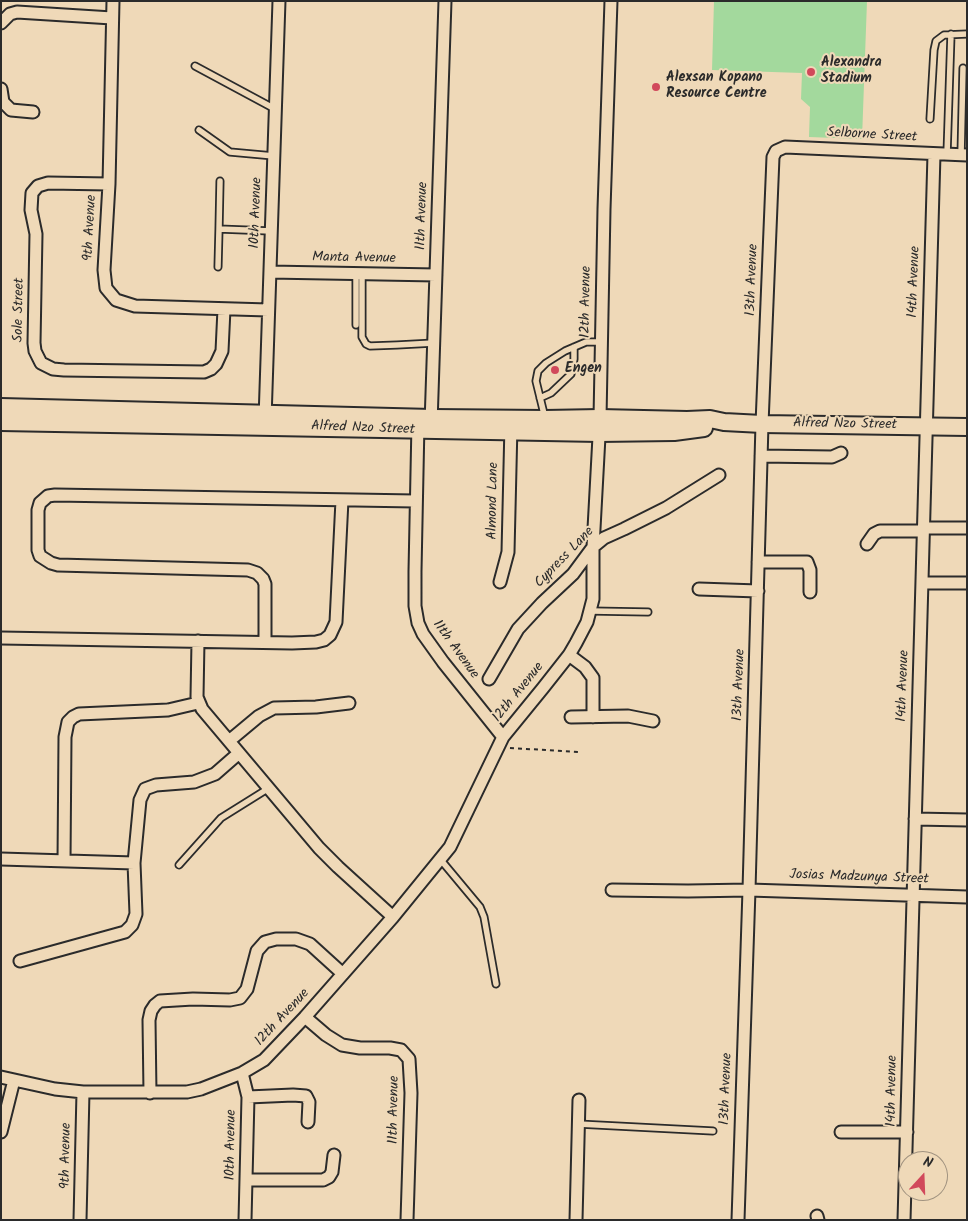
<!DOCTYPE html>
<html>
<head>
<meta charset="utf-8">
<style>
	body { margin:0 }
	#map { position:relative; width:968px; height:1221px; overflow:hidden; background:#efd9b8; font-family:Kalam,sans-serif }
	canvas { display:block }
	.frame { position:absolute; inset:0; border:2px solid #2b2b2b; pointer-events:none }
	.north { position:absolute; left:898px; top:1151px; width:50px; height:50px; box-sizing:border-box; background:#efd9b8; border:1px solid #a19380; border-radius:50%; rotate:20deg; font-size:14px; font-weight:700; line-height:20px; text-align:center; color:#2b2b2b }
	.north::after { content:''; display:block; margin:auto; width:18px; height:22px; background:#d1495b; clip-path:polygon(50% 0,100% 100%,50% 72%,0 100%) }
</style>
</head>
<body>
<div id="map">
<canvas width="968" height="1221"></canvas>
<div class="frame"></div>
<div class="north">N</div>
</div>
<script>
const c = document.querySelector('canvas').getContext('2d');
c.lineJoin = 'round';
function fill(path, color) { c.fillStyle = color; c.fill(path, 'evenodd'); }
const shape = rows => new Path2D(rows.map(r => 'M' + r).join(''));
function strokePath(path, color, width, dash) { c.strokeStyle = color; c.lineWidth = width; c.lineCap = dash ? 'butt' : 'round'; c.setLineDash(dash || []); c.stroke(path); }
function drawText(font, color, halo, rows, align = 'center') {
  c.font = font + ' Kalam,sans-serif'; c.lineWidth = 4; c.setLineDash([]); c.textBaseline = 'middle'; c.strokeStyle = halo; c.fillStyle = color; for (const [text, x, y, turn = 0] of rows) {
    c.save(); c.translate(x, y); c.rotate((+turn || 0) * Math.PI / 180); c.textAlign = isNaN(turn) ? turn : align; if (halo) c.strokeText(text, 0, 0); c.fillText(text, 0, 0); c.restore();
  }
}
fill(shape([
	[714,1,867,1,862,139,809,137,810,107,801,99,802,73,712,70]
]), '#a3d99d');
const lane = shape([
	[195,66,275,109],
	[930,119,934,50,936,41,944,35,967,34],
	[199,130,230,152,274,156],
	[947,154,951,34],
	[961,155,963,68],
	[220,181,219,229,271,231],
	[218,267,219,229],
	[362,274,362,337,366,344,370,346,397,345,434,343],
	[356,325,356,274],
	[540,398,551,393,571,374,574,359,574,347],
	[545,418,536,381,538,371,546,363,565,351,586,342,601,342],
	[591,611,648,612],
	[440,859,480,907,484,917,496,984],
	[179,865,221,818,269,788],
	[578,1124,713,1131]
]);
const street = shape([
	[113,1,109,184,104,270,106,288,116,300,135,306,268,310],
	[1,23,10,14,17,12,112,18],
	[1,89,3,102,11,110,33,112],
	[109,184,48,183,38,186,32,193,31,210,36,234,34,343,35,351,41,363,53,369,64,370,204,372,211,369,216,364,222,351,224,309],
	[270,272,436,275],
	[265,419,279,1],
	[418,423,415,571,415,606,418,623,423,634,443,662,503,737],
	[431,424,445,1],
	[761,456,832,457,841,453],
	[924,528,967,528],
	[867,544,874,534,880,531,924,531],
	[758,562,807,562,810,570,810,592],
	[500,582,508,552,511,425],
	[922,583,967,583],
	[699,589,758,591],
	[1,638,292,643,316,642,324,640,330,635,336,622,342,500],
	[198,641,197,697,202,709,319,848,338,867,393,917],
	[265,641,265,584,263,579,257,573,248,570,58,565,51,563,40,556,38,550,38,510,40,503,48,496,55,495,415,501],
	[569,655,585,667,593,678,593,717],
	[489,679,518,629,542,603,573,574,593,547,604,538,624,529,666,508,719,475],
	[571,717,628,716,653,721],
	[229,741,259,716,274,708,316,707,349,703],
	[915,819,967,820],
	[1,859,134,863,140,800,145,789,156,785,194,782,215,774,239,753],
	[64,861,65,737,68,722,73,717,79,714,168,710,198,703],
	[612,890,688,891,749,890,967,897],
	[20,961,125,932,132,925,136,914,134,863],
	[305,1017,326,1035,342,1045,360,1048,390,1048,401,1050,409,1059,411,1093,407,1220],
	[242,1073,248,1097,245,1220],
	[1,1077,55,1089,83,1092,187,1092,201,1089,242,1073,264,1060,305,1017,393,917,450,847,503,737,543,688,569,655,576,643,587,622,593,599,593,547,600,418,604,209,611,1],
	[150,1093,149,1020,151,1011,155,1005,160,1001,193,999,230,1000,240,998,247,989,257,951,265,942,276,939,296,939,310,944,343,974],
	[248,1097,293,1095,306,1096,309,1102,308,1122],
	[1,1132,14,1080],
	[841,1132,907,1132],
	[246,1180,323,1180,329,1177,332,1172,334,1155],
	[817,1216,818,1220],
	[80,1220,83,1092],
	[576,1220,579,1100],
	[738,1220,749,890,762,424,773,157,776,151,785,147,967,155],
	[904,1220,934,154]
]);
const secondary = shape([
	[1,407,432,418,545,419,600,418,687,420,710,419,724,422,762,424,967,427],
	[1,422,599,433,674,432,704,428]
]);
strokePath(lane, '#2b2b2b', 9);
strokePath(street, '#2b2b2b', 15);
strokePath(secondary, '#2b2b2b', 20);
strokePath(shape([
	[510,748,580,752]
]), '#2b2b2b', 2, [4, 4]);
strokePath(lane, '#efd9b8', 5.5);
strokePath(street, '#efd9b8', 11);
strokePath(secondary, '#efd9b8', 16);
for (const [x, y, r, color] of [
	[811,72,5,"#d1495b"],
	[656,87,5,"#d1495b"],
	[555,370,5,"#d1495b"]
]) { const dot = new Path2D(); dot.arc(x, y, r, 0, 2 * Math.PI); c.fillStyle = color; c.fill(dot); strokePath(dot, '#efd9b8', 2); }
drawText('bold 14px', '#2b2b2b', '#efd9b8', [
	["Alexandra",821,64],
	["Stadium",821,80],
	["Alexsan Kopano",666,79],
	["Resource Centre",666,95],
	["Engen",565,370]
], 'left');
drawText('14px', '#2b2b2b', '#efd9b8', [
	["Selborne Street",872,136,3],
	["10th Avenue",257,213,-88],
	["11th Avenue",423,216,-88],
	["9th Avenue",91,228,-87],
	["Manta Avenue",354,259,1],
	["13th Avenue",753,280,-88],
	["14th Avenue",915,282,-88],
	["12th Avenue",587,302,-89],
	["Sole Street",20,310,-89],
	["Alfred Nzo Street",845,425,1],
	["Alfred Nzo Street",363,429,2],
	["Almond Lane",494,501,-89],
	["Cypress Lane",565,558,-46],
	["11th Avenue",455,650,54],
	["13th Avenue",740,685,-88],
	["14th Avenue",904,686,-88],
	["12th Avenue",519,693,-51],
	["Josias Madzunya Street",859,878,2],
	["12th Avenue",283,1018,-47],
	["13th Avenue",727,1089,-88],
	["14th Avenue",893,1091,-89],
	["11th Avenue",395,1110,-89],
	["10th Avenue",232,1145,-89],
	["9th Avenue",67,1156,-89]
]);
</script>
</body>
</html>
